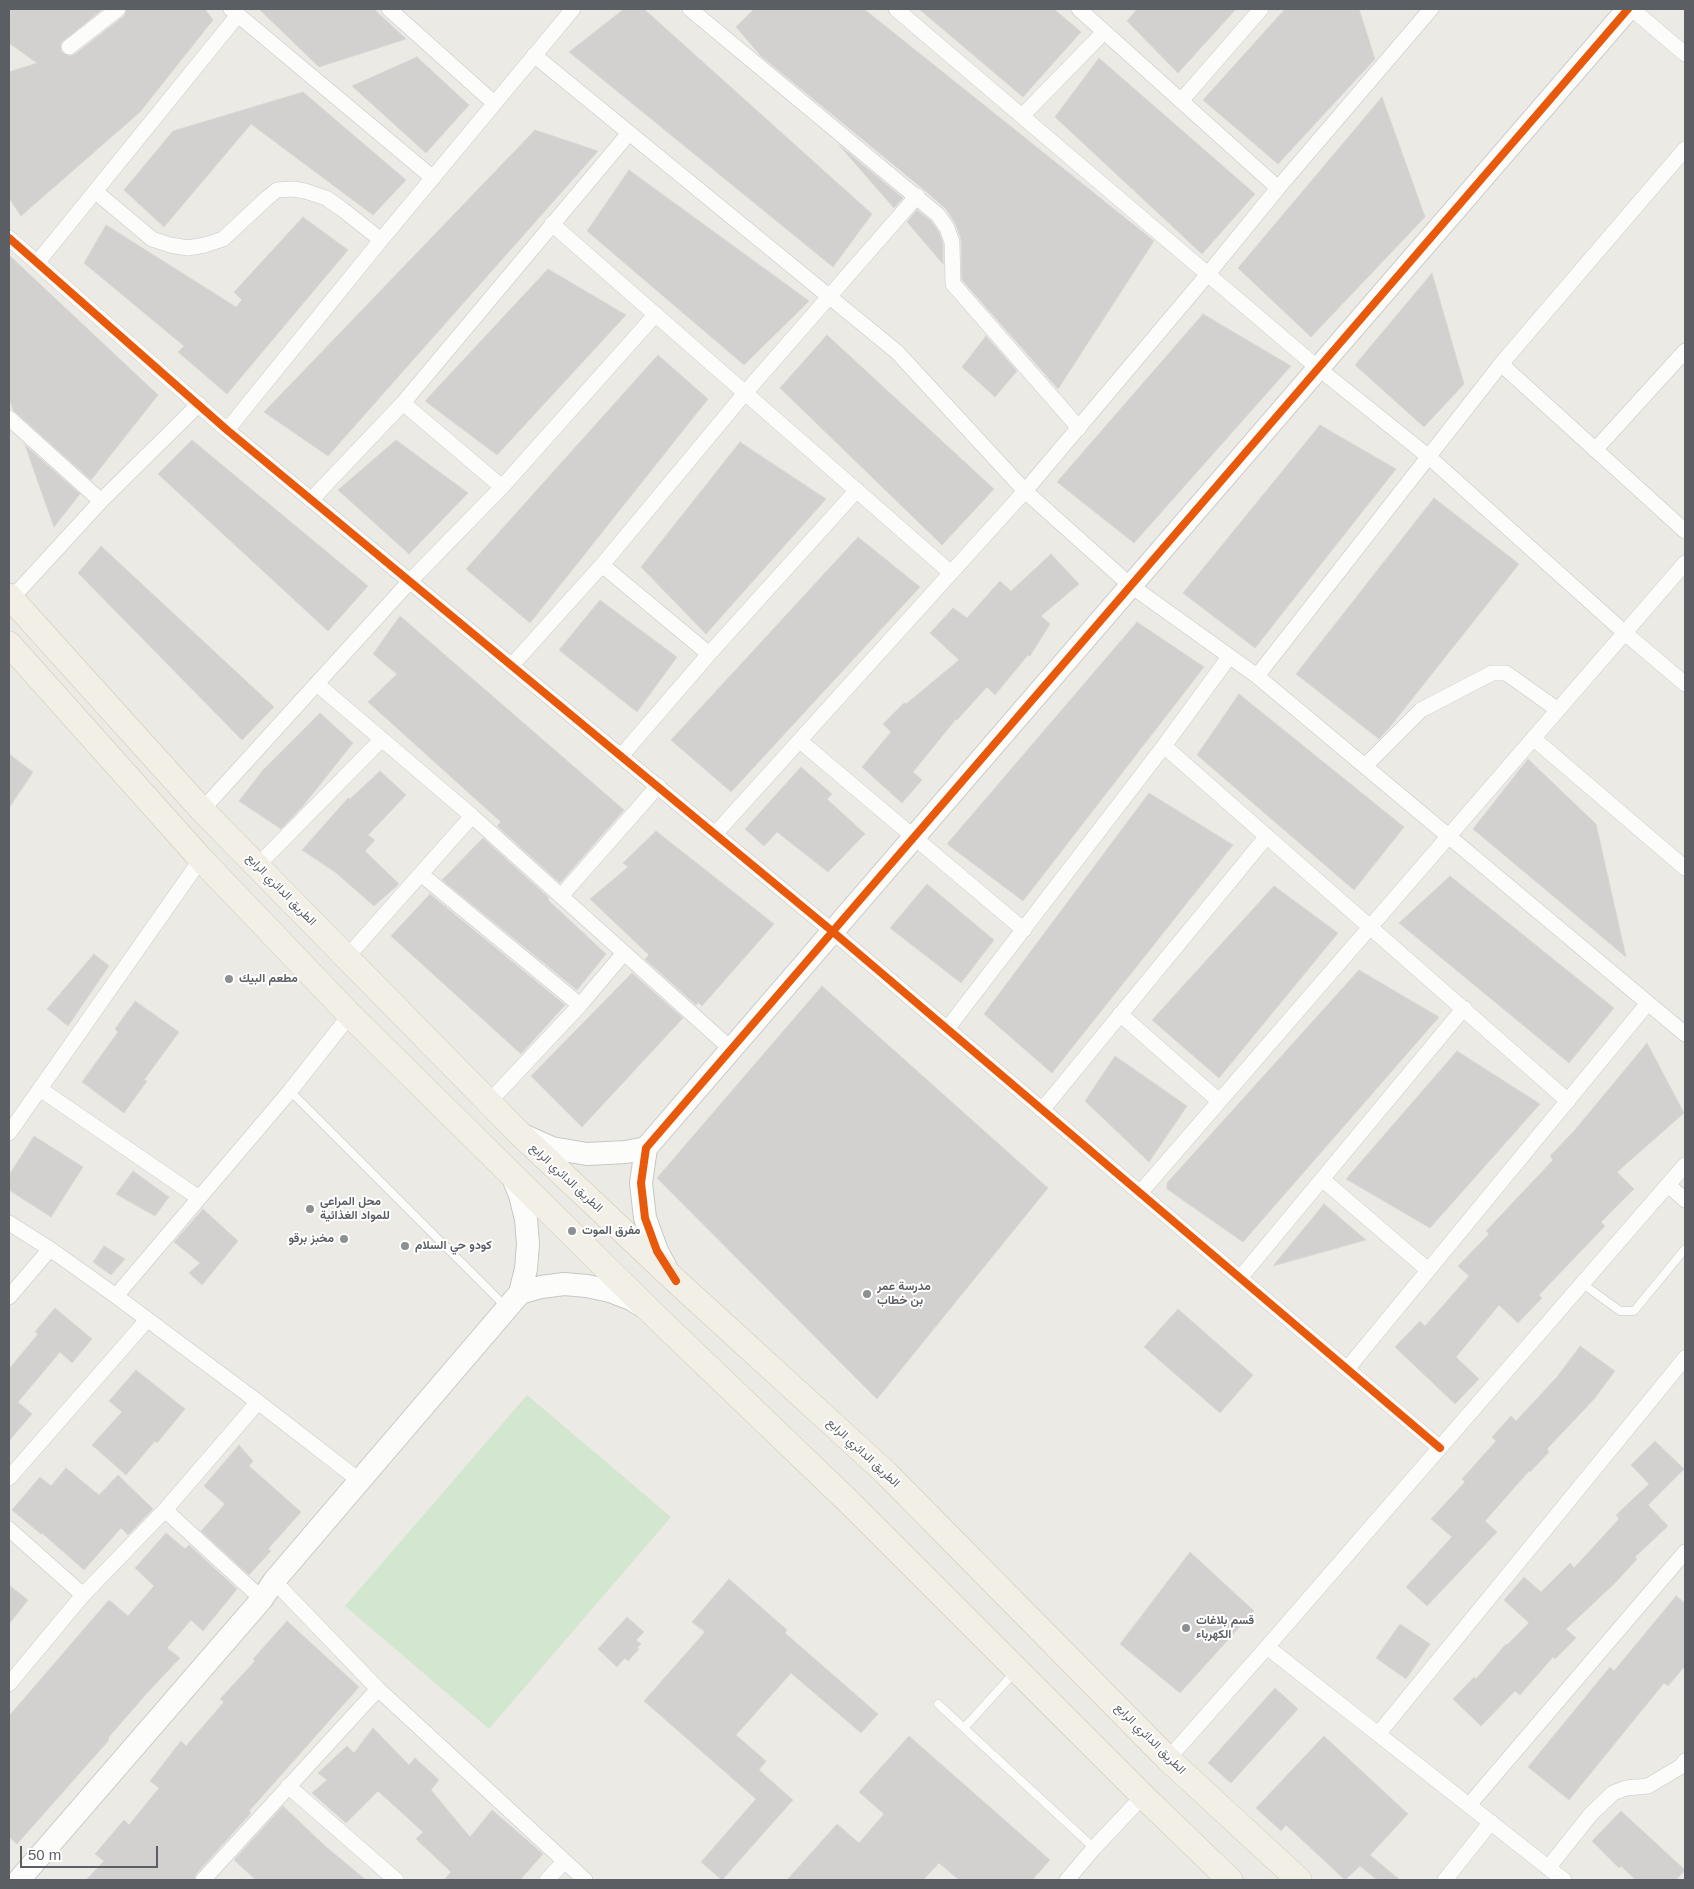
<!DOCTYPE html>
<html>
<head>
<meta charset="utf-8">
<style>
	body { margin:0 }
	#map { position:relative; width:1694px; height:1889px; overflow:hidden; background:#ebeae5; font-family:Arial,sans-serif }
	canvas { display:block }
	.frame { position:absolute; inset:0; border:10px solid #5b5f63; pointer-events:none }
	.scale { position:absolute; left:20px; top:1846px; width:138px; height:22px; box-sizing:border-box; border:2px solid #5b5f63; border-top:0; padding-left:6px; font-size:15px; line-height:18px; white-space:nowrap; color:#5b5f63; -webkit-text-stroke:4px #fff; paint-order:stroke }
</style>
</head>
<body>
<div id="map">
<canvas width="1694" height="1889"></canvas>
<div class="frame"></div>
<div class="scale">50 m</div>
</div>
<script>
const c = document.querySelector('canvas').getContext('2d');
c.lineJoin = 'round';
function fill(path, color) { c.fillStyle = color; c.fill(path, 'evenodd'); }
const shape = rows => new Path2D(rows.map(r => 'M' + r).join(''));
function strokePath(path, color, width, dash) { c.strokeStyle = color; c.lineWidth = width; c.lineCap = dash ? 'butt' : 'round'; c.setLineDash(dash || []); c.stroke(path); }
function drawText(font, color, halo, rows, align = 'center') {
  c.font = font + ' Arial,Vazirmatn,sans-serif'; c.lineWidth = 4; c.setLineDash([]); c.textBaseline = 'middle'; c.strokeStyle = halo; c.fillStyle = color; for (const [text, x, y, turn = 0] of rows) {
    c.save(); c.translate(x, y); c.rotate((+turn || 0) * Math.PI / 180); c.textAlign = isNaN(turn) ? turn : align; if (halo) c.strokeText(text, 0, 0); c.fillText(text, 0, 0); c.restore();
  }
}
fill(shape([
	[527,1395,671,1517,489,1729,345,1606]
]), '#d3e7d0');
const building = shape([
	[9,9,103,9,61,43,61,52,70,56,75,54,124,16,127,9,205,9,213,20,140,112,21,216,9,198,9,72,37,63,9,43,9,9],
	[259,9,374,9,406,39,319,67,259,9],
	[624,9,644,9,872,214,833,267,569,52,624,9],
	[754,9,864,9,1154,241,1058,389,962,280,961,239,955,223,946,209,923,189,761,56,736,27,754,9],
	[919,9,1054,9,1081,32,1023,97,919,9],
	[1137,9,1236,9,1178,73,1127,21,1137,9],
	[1285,9,1359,9,1375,59,1278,164,1203,100,1285,9],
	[417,57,469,105,426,153,352,86,417,57],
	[1099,58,1255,194,1202,254,1055,117,1099,58],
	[303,92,406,180,373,215,251,124,164,227,124,190,173,131,303,92],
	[1382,97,1425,217,1311,337,1238,268,1382,97],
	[535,130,598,151,328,456,264,412,535,130],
	[839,145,903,198,894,208,879,191,839,145],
	[629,170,809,301,744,365,587,231,629,170],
	[917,210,931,221,939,232,943,244,943,264,907,222,917,210],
	[303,217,348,250,227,394,178,352,184,346,84,263,106,225,236,307,242,300,234,292,303,217],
	[9,255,158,395,91,480,13,410,9,397,9,255],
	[548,269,626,315,497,455,425,401,548,269],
	[1432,273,1464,384,1424,427,1355,365,1432,273],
	[1203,314,1291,366,1134,543,1057,482,1203,314],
	[827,335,994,489,942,545,780,388,827,335],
	[986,336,1017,371,995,397,962,367,986,336],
	[658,355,708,399,530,623,466,569,658,355],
	[1320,425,1396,469,1255,648,1183,593,1320,425],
	[192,440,368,586,328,631,158,474,192,440],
	[396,440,468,493,409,554,338,490,396,440],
	[740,442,826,499,706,634,641,567,740,442],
	[25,445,80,494,54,527,44,499,25,445],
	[1434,498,1519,564,1389,728,1379,739,1296,674,1434,498],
	[858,537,920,587,731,792,671,740,858,537],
	[101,546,274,707,242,740,78,573,101,546],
	[1051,554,1079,584,1041,616,1050,624,1030,656,1028,655,995,695,987,687,957,720,956,719,913,772,922,780,902,803,862,767,891,732,883,724,904,703,906,704,959,660,930,633,953,608,967,618,1000,581,1011,591,1051,554],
	[600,600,677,657,637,712,559,650,600,600],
	[400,616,624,810,560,883,497,826,501,822,368,702,397,674,373,654,400,616],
	[1137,622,1204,667,1023,901,947,844,1137,622],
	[1239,694,1404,827,1354,890,1197,755,1239,694],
	[320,713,353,743,303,806,281,829,239,801,263,770,320,713],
	[9,754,33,772,9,808,9,754],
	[1528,759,1596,824,1626,957,1473,829,1528,759],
	[801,767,832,794,827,799,865,834,828,872,777,832,764,846,745,829,801,767],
	[380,771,406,795,368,835,375,840,365,851,399,884,374,906,335,872,302,850,348,798,350,799,380,771],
	[1149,793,1233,845,1052,1073,984,1014,1149,793],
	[656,831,774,924,702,1006,698,1002,696,1005,645,959,649,955,590,899,628,867,623,863,656,831],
	[483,838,549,898,548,900,606,954,577,990,442,880,483,838],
	[1450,876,1614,1008,1569,1063,1399,923,1450,876],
	[927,884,994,940,961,983,890,928,927,884],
	[1274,886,1338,933,1219,1078,1152,1020,1274,886],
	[430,894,565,1005,521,1054,391,936,430,894],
	[94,954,109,966,68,1026,47,1009,94,954],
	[1359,970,1439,1017,1243,1242,1167,1189,1167,1183,1359,970],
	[632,973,683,1018,582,1127,531,1076,632,973],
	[822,986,1048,1188,877,1399,657,1178,822,986],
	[135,1001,179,1032,144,1080,147,1081,124,1113,82,1082,118,1032,115,1029,135,1001],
	[1647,1043,1684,1113,1617,1172,1634,1189,1601,1222,1605,1226,1539,1295,1542,1298,1518,1323,1499,1305,1456,1357,1479,1379,1455,1404,1395,1347,1420,1321,1425,1326,1469,1276,1458,1266,1489,1234,1486,1231,1553,1160,1550,1156,1574,1131,1647,1043],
	[1457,1051,1540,1104,1430,1228,1346,1179,1457,1051],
	[1115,1056,1187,1106,1149,1162,1085,1101,1115,1056],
	[34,1136,83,1167,51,1217,9,1190,9,1175,34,1136],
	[133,1171,169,1197,155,1216,116,1194,133,1171],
	[1324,1204,1366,1240,1273,1266,1324,1204],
	[203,1209,238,1241,202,1285,189,1273,200,1263,174,1242,203,1209],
	[104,1246,125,1259,111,1275,93,1262,104,1246],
	[55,1308,92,1339,72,1363,60,1352,18,1402,32,1414,9,1441,9,1369,38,1334,35,1332,55,1308],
	[1178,1309,1253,1375,1220,1413,1144,1347,1178,1309],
	[1580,1346,1615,1371,1594,1399,1547,1449,1549,1452,1530,1472,1529,1471,1485,1521,1497,1532,1427,1606,1406,1587,1452,1537,1431,1519,1465,1482,1462,1479,1496,1441,1492,1437,1511,1416,1516,1421,1557,1377,1580,1346],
	[136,1370,185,1409,157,1443,155,1441,126,1475,92,1445,122,1412,109,1401,136,1370],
	[1655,1441,1684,1469,1648,1505,1668,1526,1635,1557,1637,1559,1615,1583,1566,1629,1576,1638,1555,1659,1553,1657,1520,1695,1515,1691,1481,1726,1453,1699,1474,1677,1476,1679,1506,1644,1507,1645,1529,1623,1504,1600,1524,1577,1541,1592,1570,1563,1574,1568,1619,1519,1616,1515,1649,1484,1631,1465,1655,1441],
	[239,1445,253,1461,249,1466,301,1512,268,1549,271,1551,249,1575,201,1531,225,1504,204,1486,239,1445],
	[66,1468,99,1495,118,1475,153,1509,128,1535,121,1528,84,1570,42,1533,41,1534,12,1510,40,1477,51,1486,66,1468],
	[166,1533,185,1549,189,1545,237,1589,203,1631,191,1620,167,1648,180,1658,147,1693,108,1738,109,1740,17,1844,9,1837,9,1716,109,1600,128,1616,154,1586,135,1568,166,1533],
	[1190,1552,1254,1611,1180,1693,1120,1644,1190,1552],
	[729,1579,787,1630,785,1633,878,1714,861,1733,791,1673,736,1735,766,1761,759,1770,793,1800,722,1880,701,1862,756,1799,644,1701,705,1632,692,1622,729,1579],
	[9,1585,28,1600,9,1624,9,1585],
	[1676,1596,1685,1603,1685,1666,1668,1686,1664,1683,1569,1800,1528,1767,1610,1667,1614,1671,1676,1596],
	[627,1617,644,1632,636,1640,641,1644,637,1648,639,1649,628,1661,625,1658,617,1667,598,1649,627,1617],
	[287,1621,359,1687,267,1791,249,1811,251,1813,196,1874,194,1880,86,1880,104,1861,95,1854,124,1820,129,1825,159,1788,150,1781,181,1741,186,1746,224,1702,220,1699,255,1661,253,1659,287,1621],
	[1400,1624,1430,1644,1406,1679,1376,1658,1400,1624],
	[1275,1688,1298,1709,1231,1783,1208,1763,1275,1688],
	[373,1728,409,1765,415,1758,439,1780,431,1790,470,1837,492,1810,543,1854,520,1880,444,1880,451,1872,416,1839,423,1832,378,1791,346,1823,312,1793,327,1780,318,1773,347,1746,354,1753,373,1728],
	[909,1736,1050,1860,1032,1880,959,1880,939,1863,923,1880,787,1880,837,1824,859,1843,884,1814,859,1792,909,1736],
	[1324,1736,1408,1814,1370,1855,1400,1880,1377,1880,1360,1866,1345,1880,1286,1825,1281,1831,1256,1808,1324,1736],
	[283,1806,325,1846,366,1880,256,1880,234,1860,283,1806],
	[1621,1811,1685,1870,1676,1880,1636,1880,1621,1866,1619,1868,1592,1841,1621,1811]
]);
fill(building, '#d2d1cf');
strokePath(building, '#dad8d4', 1);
const lane = shape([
	[290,1091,506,1307],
	[1583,1284,1620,1311,1634,1311,1685,1249],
	[938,1704,1094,1848],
	[964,1728,1014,1673]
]);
const street = shape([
	[231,9,433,178],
	[389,9,494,103],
	[690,9,938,215,947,228,952,242,953,284,1079,428],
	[896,9,1318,368,1429,457,1625,633,1685,684],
	[1079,9,1278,188],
	[1632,9,1685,54],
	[69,47,118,9],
	[534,55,897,352,1025,491,1130,585,1257,676,1685,1034],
	[1181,101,1261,9],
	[1022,116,1104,32],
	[96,192,152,239,170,245,188,248,205,245,223,239,267,198,277,190,293,189,305,191,326,198,342,209,381,240],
	[552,224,951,573],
	[9,238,227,430,832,931,1440,1448],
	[37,263,238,15],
	[1501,364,1685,531],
	[403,403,502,487],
	[9,418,101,501],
	[227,430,381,240,573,9],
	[1595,450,1685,351],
	[311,500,403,403,629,133],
	[602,565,709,654],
	[11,599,101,501,199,404],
	[512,665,602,565,745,393,917,196],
	[1257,676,1501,364,1685,149],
	[317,684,472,816,731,1049],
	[1533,738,1685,868],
	[800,741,1024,930],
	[1164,746,1568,1101],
	[621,756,709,654,857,490],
	[1365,766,1421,710,1492,673,1506,673,1558,710],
	[202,810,410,581,502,487,656,314],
	[715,834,1025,491,1208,274,1278,188,1431,9],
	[257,866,382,739],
	[422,875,580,1005],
	[561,896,658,786],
	[347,957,472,816],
	[1120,1014,1219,1101],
	[947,1029,1164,746,1229,657],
	[40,1089,199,1198],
	[489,1102,580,1005,624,953],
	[1042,1110,1267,836],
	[9,1133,201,859],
	[1322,1179,1428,1270],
	[1668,1185,1685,1200],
	[1140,1193,1685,563],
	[9,1223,50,1249,116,1296,258,1402,360,1481],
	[1240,1278,1464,1008],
	[116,1296,290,1091,350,1015],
	[9,1297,50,1249],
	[1347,1369,1648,1003],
	[9,1478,147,1320],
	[165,1510,262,1599],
	[9,1529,83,1595],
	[274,1581,378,1689,585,1880],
	[1267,1647,1564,1880],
	[9,1684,83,1595,165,1510,258,1402],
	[1379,1733,1685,1358],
	[1168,1759,1267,1647,1685,1165],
	[288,1786,396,1880],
	[1469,1805,1685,1552],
	[1548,1868,1591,1814,1613,1793,1626,1788,1648,1786,1680,1767,1685,1761],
	[203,1880,378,1689],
	[547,1880,564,1862],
	[1067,1880,1094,1848,1143,1796],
	[1445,1880,1491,1822]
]);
const secondary = shape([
	[525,1136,552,1148,587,1154,626,1152,646,1148],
	[666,1268,657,1251,645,1218,641,1183,646,1148,1628,9],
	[520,1293,541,1287,564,1284,587,1286,610,1291,631,1299,642,1306],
	[19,1880,262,1599,274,1581,520,1293,526,1269,528,1244,526,1219,520,1195,511,1173]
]);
const primary = shape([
	[9,596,202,810,519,1133,676,1281,885,1472,1168,1759,1299,1880],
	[9,644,201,859,350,1015,651,1312,849,1502,1143,1796,1230,1880]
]);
strokePath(lane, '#c8c8c7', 9);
strokePath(street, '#c8c8c7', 16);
strokePath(secondary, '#c7c7c5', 24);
strokePath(primary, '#d3c8b2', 26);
strokePath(lane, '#fcfcfb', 8);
strokePath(street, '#fcfcfb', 15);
strokePath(secondary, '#fcfcfb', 22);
strokePath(primary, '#f2efe7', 25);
strokePath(shape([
	[9,238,227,430,832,931,1440,1448],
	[676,1281,657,1251,645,1218,641,1183,646,1148,1628,9]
]), '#e8590c', 8);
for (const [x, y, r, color] of [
	[229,979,5,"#8d9090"],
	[310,1209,5,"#8d9090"],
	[572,1231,5,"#8d9090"],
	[344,1239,5,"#8d9090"],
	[405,1246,5,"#8d9090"],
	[867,1294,5,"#8d9090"],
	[1186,1628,5,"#8d9090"]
]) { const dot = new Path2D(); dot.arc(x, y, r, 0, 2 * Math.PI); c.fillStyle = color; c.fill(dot); strokePath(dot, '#fff', 2); }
drawText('12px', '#5b5f63', '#fff', [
	["الطريق الدائري الرابع",281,890,46],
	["الطريق الدائري الرابع",566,1178,43],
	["الطريق الدائري الرابع",863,1453,43],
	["الطريق الدائري الرابع",1150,1739,45]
]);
drawText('bold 12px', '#5b5f63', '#fff', [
	["مطعم البيك",239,979],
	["محل المراعي",320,1202],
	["للمواد الغذائية",320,1216],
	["مفرق الموت",582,1231],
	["مخبز برقو",334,1239,"right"],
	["كودو حي السلام",415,1246],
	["مدرسة عمر",877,1287],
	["بن خطاب",877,1301],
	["قسم بلاغات",1196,1621],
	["الكهرباء",1196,1635]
], 'left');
</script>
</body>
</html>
